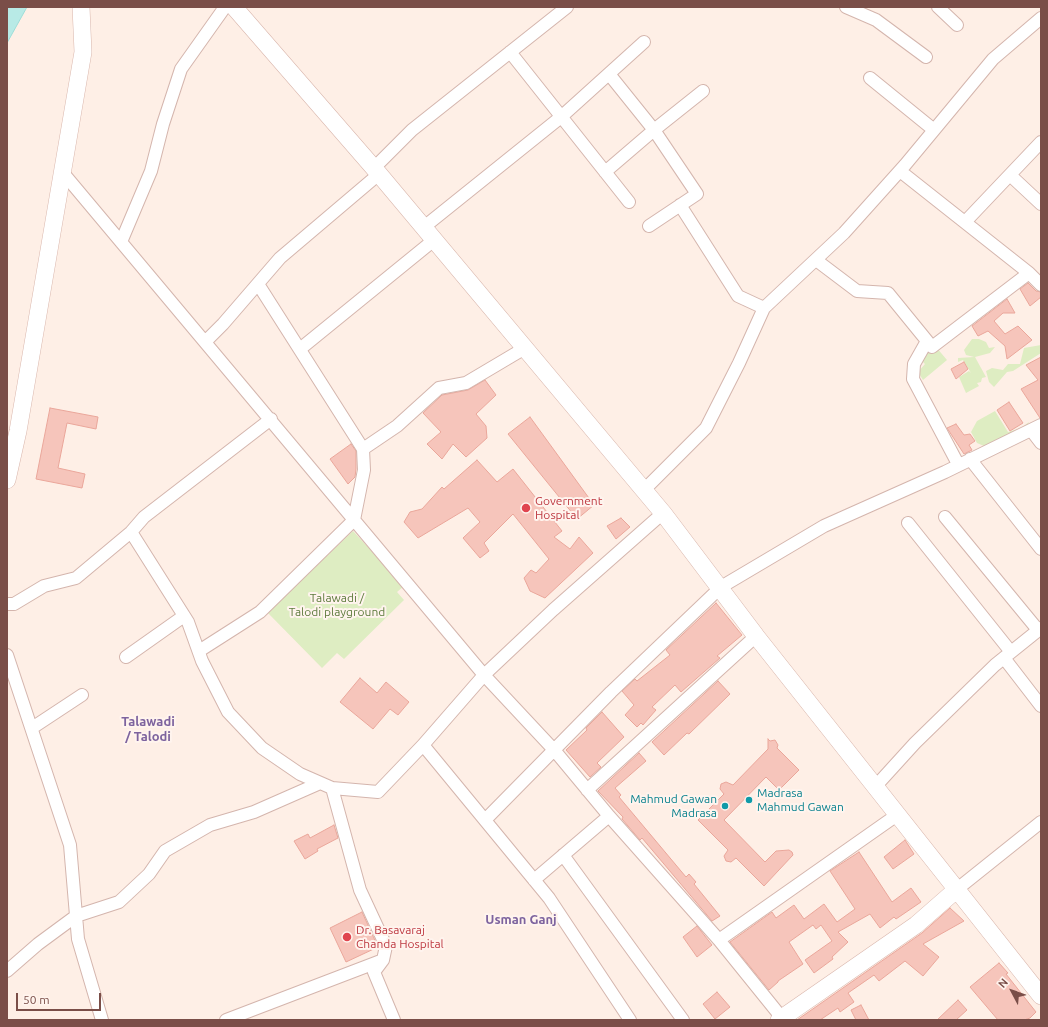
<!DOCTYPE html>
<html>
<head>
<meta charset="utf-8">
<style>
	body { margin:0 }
	#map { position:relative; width:1048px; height:1027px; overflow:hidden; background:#feefe6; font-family:Ubuntu,sans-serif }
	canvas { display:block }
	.frame { position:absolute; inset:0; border:8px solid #7a4e48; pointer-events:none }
	.north { position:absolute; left:992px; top:971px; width:40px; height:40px; -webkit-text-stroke:3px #fff4ee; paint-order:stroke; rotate:311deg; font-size:11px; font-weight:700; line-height:16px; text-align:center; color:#7a4e48 }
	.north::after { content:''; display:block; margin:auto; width:14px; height:18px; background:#7a4e48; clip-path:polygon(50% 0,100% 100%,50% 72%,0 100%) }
	.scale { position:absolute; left:16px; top:993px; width:85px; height:18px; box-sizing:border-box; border:2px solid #7a4e48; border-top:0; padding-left:5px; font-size:12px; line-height:14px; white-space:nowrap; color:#7a4e48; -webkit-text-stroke:3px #fff4ee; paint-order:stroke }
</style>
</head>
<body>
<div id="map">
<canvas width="1048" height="1027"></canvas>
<div class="frame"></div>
<div class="north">N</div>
<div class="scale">50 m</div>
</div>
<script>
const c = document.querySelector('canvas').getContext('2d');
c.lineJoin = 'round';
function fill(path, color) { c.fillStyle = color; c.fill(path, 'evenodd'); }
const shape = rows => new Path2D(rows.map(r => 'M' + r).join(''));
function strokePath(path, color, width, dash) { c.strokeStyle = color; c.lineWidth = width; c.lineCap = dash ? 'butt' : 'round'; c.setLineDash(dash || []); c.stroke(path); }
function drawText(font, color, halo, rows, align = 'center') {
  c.font = font + ' Ubuntu,sans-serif'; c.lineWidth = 4; c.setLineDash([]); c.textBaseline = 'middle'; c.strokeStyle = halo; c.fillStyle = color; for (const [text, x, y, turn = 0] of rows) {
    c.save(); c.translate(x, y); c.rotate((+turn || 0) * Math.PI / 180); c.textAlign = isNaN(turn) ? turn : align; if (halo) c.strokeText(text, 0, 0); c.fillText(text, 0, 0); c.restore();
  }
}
fill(shape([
	[972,339,979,339,986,342,989,348,995,347,990,353,975,357,986,377,982,378,981,382,977,383,979,386,966,393,959,377,969,371,971,373,963,360,958,362,958,358,974,357,966,355,964,350],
	[1041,345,1041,353,1013,371,1007,372,994,387,989,382,986,371,992,368,1003,370,1008,364,1020,364,1024,348],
	[936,347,947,360,923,380,918,372,925,364,920,359],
	[995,411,1008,432,1021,428,1029,422,1026,428,990,444,984,446,977,443,971,432,977,421],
	[353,531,404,586,397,592,404,600,344,659,337,653,322,668,267,612]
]), '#deedc2');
const water = shape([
	[7,7,27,7,7,43,7,7]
]);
fill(water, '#b8eae6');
strokePath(water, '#9dddd8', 1);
const building = shape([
	[1028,283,1036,291,1041,292,1041,297,1030,306,1020,289,1028,283],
	[1007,299,1015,313,1003,313,994,321,1005,334,1018,326,1032,340,1007,359,1005,346,988,331,978,336,972,326,1007,299],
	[1041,357,1041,418,1040,418,1021,389,1038,380,1026,365,1041,357],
	[964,362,968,369,956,379,951,369,964,362],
	[485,380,496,395,476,414,486,426,487,438,466,457,453,444,442,459,427,444,441,432,423,413,442,395,468,390,485,380],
	[1009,402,1023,423,1010,431,997,410,1009,402],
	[50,408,98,417,96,429,67,423,58,468,85,474,82,488,36,479,50,408],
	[530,417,594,505,577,519,508,434,530,417],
	[956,424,964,435,970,434,975,441,969,445,972,450,964,454,947,428,956,424],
	[351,444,356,451,356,469,355,477,348,484,330,459,351,444],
	[477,460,497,482,513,469,562,531,554,537,570,549,579,537,593,553,545,598,530,591,524,578,531,570,536,573,549,559,513,514,484,543,489,551,480,558,463,538,480,522,468,508,418,538,404,522,410,512,422,509,442,487,444,489,477,460],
	[621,518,630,527,616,539,607,526,621,518],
	[716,603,742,635,717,656,720,658,681,692,675,685,652,707,656,710,643,725,641,723,637,727,625,715,634,705,622,691,635,679,637,681,670,655,666,650,716,603],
	[360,678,377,693,386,682,409,702,398,715,390,709,373,729,340,702,360,678],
	[718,681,730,694,689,734,687,733,664,755,652,742,718,681],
	[602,712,624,737,597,763,601,767,590,777,566,750,587,730,586,728,602,712],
	[768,739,770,741,775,740,778,745,777,748,799,770,779,790,766,777,724,820,765,862,776,851,789,850,792,852,793,855,764,886,736,858,731,862,726,861,724,856,728,850,698,820,724,794,720,789,721,784,726,782,733,785,768,749,768,739],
	[639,753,646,761,615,788,621,795,619,797,686,877,689,874,696,882,694,884,720,916,712,921,642,838,640,840,622,819,623,817,598,791,639,753],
	[334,825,338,838,317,849,318,851,305,859,294,841,308,834,310,838,334,825],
	[905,840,914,854,893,869,884,857,905,840],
	[859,852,892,902,911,888,921,902,896,919,894,917,880,928,870,914,838,932,848,942,832,957,833,959,814,973,805,960,832,941,821,925,816,929,813,925,789,942,803,964,778,981,778,982,769,990,730,942,772,912,776,918,794,905,804,919,824,904,837,922,855,909,830,871,859,852],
	[950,908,964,921,923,944,939,957,923,976,905,961,879,981,874,975,848,993,854,1002,840,1012,838,1008,820,1020,797,1020,922,933,950,908],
	[362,912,378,947,346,962,330,928,362,912],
	[697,926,712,945,697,957,683,937,697,926],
	[999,963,1008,973,1006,974,1036,1012,1030,1018,1024,1020,998,1020,970,987,999,963],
	[717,992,730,1007,715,1019,703,1004,717,992],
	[958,1000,967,1010,956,1020,937,1020,958,1000],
	[861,1005,869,1020,856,1020,851,1010,861,1005]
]);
fill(building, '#f6c5bb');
strokePath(building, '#eaa69a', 1);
const street = shape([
	[846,7,876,20,926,57],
	[938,7,957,25],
	[510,52,629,202],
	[609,74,654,130,703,91],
	[870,78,934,130],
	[374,168,412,130,567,7],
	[900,171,1029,273,1041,285],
	[605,172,654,130,697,194,649,226],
	[64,174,484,675,555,751,609,816,719,940,897,815],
	[1010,175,1041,204],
	[680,205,738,296,764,308],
	[965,222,1041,142],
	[424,227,561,117,644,42],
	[121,242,151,171,163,124,181,69,225,7],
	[816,260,857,291,888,293,932,347,1029,273],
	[258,284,363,449,397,426,439,388,466,383,525,348],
	[927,341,914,364,913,379,958,464],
	[205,342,223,324,280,258,379,174],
	[300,349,434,240],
	[1031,430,1041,443],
	[970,459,1041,549],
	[644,490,706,428,739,363,764,308,844,233,905,165,993,59,1041,18],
	[945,517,1038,630],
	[908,523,1011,652],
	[131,532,188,622,202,661,228,712,262,748,300,774,332,788,378,792,423,745,484,675,553,610,663,513],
	[7,604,14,604,44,586,76,578,131,532,144,517,271,419],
	[199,651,260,612,354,520,364,470,363,449],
	[7,655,70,845,78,939,102,1020],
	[126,657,184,616],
	[1004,658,1041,706],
	[32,728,82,695],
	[423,745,549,898,630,1020],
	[875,787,915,743,995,665,1041,628],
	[332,788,360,890,386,946,383,960,374,972,394,1020],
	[587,790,756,636],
	[485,820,611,692,721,587,824,526,945,472,1041,425],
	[563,855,683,1020],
	[534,880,609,816],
	[956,890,1041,822],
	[719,940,782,1018],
	[7,971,38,944,76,916,119,902,149,874,165,851,210,825,254,812,320,783],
	[226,1020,383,960]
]);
const secondary = shape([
	[234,7,379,174,663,513,756,636,1041,996],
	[7,480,18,431,83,52,81,7],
	[779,1020,916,925,956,890]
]);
strokePath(street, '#d4b5ad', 14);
strokePath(secondary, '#d9b6ac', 18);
strokePath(street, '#fff', 12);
strokePath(secondary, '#fff', 17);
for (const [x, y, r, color] of [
	[526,508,5,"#e0444e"],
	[749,800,4,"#0f9aa8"],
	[725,806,4,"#0f9aa8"],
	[347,937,5,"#e0444e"]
]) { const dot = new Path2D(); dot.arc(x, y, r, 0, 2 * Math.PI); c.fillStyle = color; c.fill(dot); strokePath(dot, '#fff4ee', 1.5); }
drawText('12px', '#be3a42', '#fff4ee', [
	["Government",535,501],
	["Hospital",535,515],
	["Dr. Basavaraj",356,930],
	["Chanda Hospital",356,944]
], 'left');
drawText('12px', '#5d7a3c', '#fff4ee', [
	["Talawadi /",337,598],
	["Talodi playground",337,612]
]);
drawText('12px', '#0d838f', '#fff4ee', [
	["Madrasa",757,793],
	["Mahmud Gawan",757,807],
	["Mahmud Gawan",717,799,"right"],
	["Madrasa",717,813,"right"]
], 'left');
drawText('bold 13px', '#7d639e', '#fff4ee', [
	["Talawadi",148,722],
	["/ Talodi",148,737],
	["Usman Ganj",521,920]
]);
</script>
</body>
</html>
